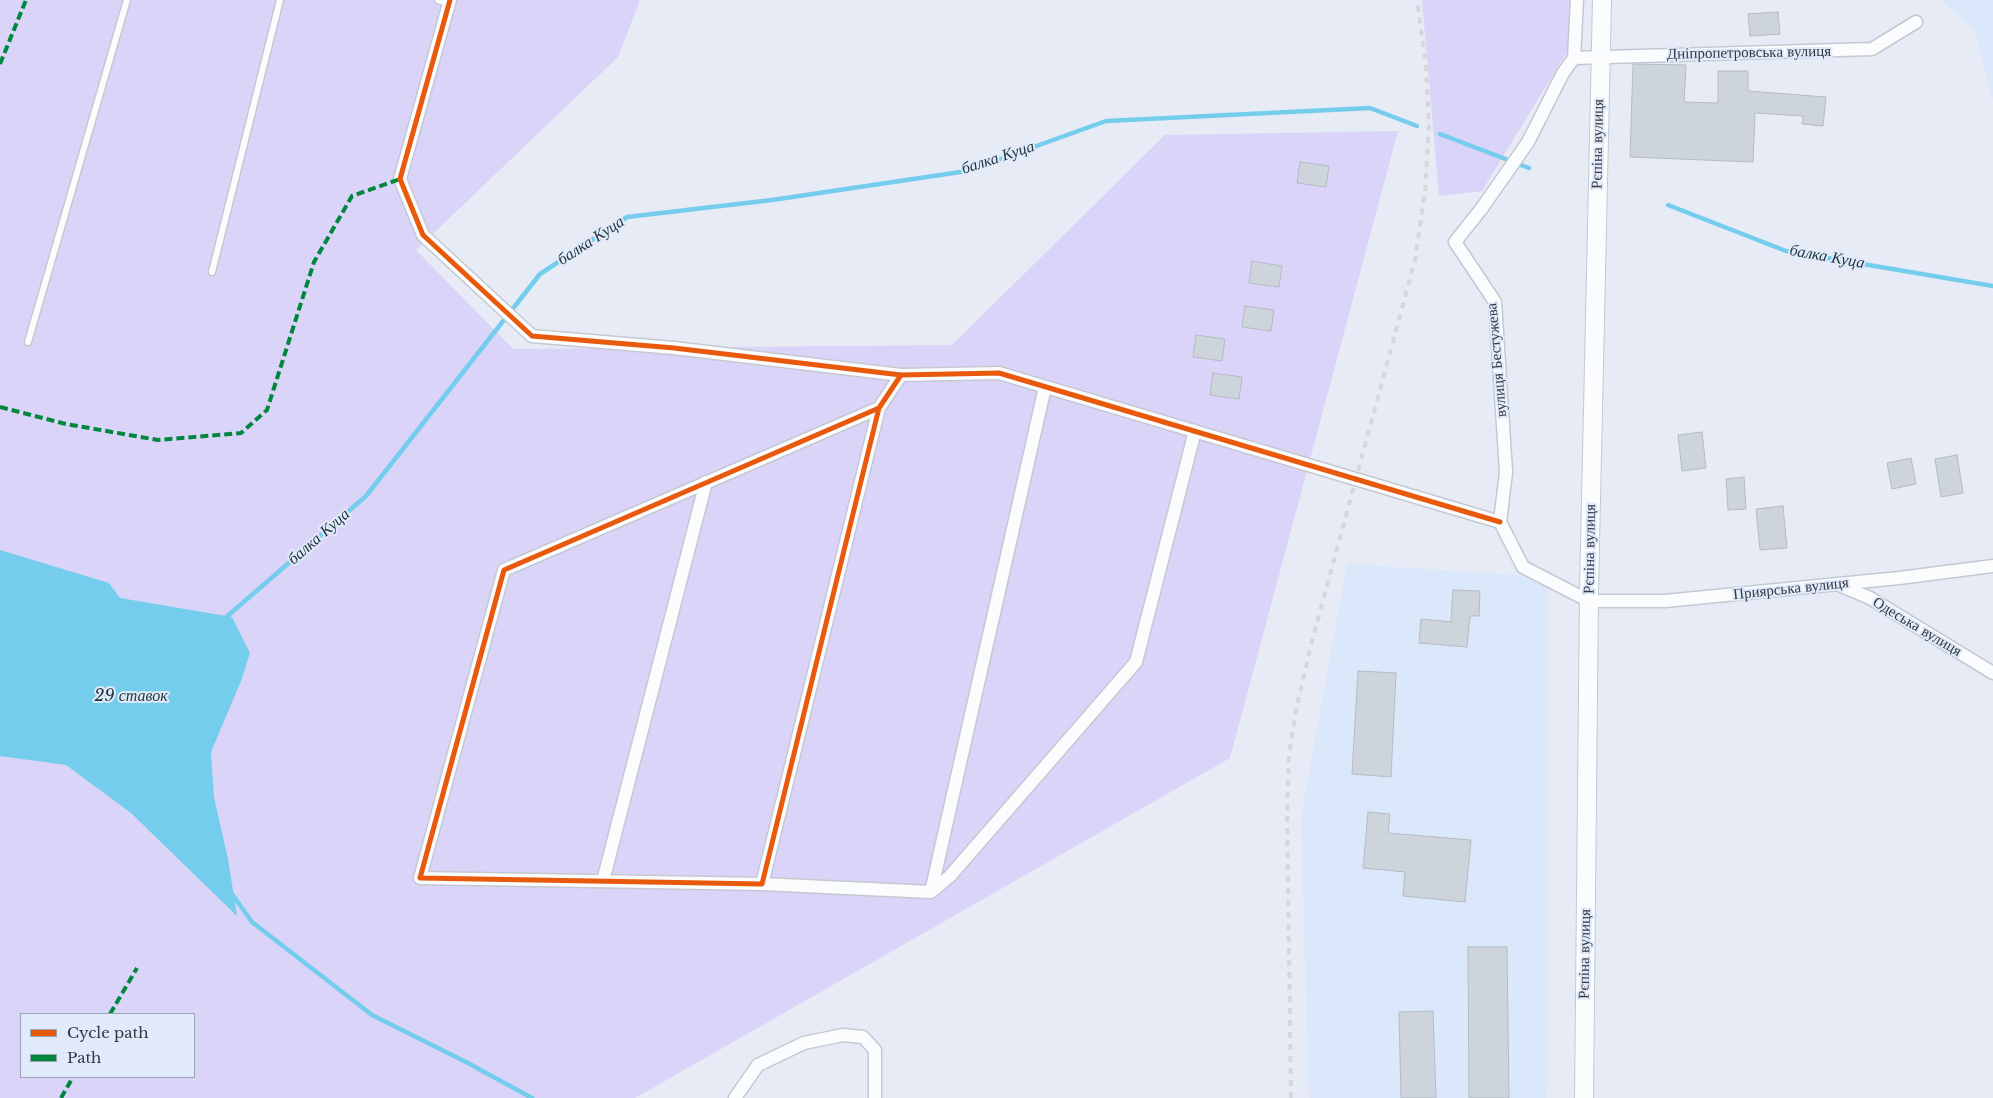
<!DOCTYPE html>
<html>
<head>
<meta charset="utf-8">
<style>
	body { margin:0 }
	#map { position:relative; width:1993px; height:1098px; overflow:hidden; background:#e6ebf5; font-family:"Libre Baskerville",serif }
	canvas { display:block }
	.legend { position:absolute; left:20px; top:1013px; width:175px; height:65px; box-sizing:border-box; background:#e0eafb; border:1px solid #9ba3b1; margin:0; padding:6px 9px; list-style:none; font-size:15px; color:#333941 }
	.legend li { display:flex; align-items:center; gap:10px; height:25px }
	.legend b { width:25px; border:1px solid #9ba3b1 }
</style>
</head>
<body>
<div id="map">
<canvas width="1993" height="1098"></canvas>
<ul class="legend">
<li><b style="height:6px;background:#e8590c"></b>Cycle path</li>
<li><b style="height:6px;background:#00873e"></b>Path</li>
</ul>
</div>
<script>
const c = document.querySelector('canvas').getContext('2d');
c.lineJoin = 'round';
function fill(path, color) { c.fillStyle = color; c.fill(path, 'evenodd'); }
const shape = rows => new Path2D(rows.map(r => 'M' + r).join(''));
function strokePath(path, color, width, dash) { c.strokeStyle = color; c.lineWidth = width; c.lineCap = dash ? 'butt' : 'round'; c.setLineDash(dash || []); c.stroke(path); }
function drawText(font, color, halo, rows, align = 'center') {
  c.font = font + ' "Libre Baskerville",serif'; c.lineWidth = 4; c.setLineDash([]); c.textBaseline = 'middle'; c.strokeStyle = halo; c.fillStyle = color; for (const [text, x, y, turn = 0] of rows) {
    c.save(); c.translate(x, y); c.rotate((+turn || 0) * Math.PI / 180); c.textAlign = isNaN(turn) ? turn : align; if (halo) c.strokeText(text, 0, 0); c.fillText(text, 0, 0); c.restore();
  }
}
fill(shape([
	[1940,0,1993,0,1993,100,1975,30],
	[1347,564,1548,577,1547,1098,1309,1098,1301,817]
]), '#dbe7fa');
fill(shape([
	[0,0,640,0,618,57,416,250,513,349,952,345,1165,135,1398,131,1230,758,635,1098,0,1098],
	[21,1014,194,1014,194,1077,21,1077],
	[1422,0,1573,0,1573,42,1482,191,1439,196]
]), '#dad4f8');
fill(shape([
	[0,550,109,583,120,598,232,617,250,653,241,681,211,752,214,797,228,859,237,916,131,813,66,765,0,756]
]), '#74cdec');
strokePath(shape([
	[1440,134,1529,168],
	[1668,205,1786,251,1993,286],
	[224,619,366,496,540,274,627,217,772,200,967,171,1106,121,1370,108,1417,126],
	[232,894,252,922,372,1015,466,1062,532,1098]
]), '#74cdec', 4.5);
const building = shape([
	[1778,12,1780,34,1750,36,1748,14,1778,12],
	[1633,64,1686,65,1684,102,1718,103,1718,71,1748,71,1748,91,1826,97,1823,126,1802,124,1803,116,1755,113,1753,162,1630,157,1633,64],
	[1300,162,1329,166,1326,187,1297,183,1300,162],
	[1252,261,1282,266,1279,287,1249,283,1252,261],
	[1245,306,1274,310,1271,331,1242,327,1245,306],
	[1196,335,1225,339,1222,361,1193,357,1196,335],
	[1213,373,1242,377,1239,399,1210,395,1213,373],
	[1702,432,1706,468,1682,471,1678,435,1702,432],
	[1957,455,1963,493,1941,497,1935,459,1957,455],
	[1911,458,1916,484,1892,489,1887,463,1911,458],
	[1744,477,1746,509,1728,510,1726,479,1744,477],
	[1783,506,1787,548,1760,550,1756,509,1783,506],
	[1453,590,1480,591,1479,616,1470,616,1467,647,1419,643,1421,619,1451,622,1453,590],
	[1358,671,1396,673,1391,777,1352,774,1358,671],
	[1368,812,1390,814,1388,833,1471,840,1465,902,1403,896,1405,872,1363,868,1368,812],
	[1468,947,1507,947,1509,1098,1469,1098,1468,947],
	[1433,1011,1436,1098,1401,1098,1399,1012,1433,1011]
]);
fill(building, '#ced4dc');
strokePath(building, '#b5bbc3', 1);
const lane = shape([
	[438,0,449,3],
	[212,272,280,0],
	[28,342,127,0]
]);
const street = shape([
	[450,0,400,179,423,235,532,336,674,348,901,375,999,373,1500,522],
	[1577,0,1574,58,1563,73,1528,142,1482,208,1455,242,1495,302,1506,472,1500,522,1523,567,1589,601,1665,601,1899,578,1993,566],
	[1574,58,1872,49,1916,22],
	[879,408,504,570,420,878,762,884,879,408,901,375],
	[1839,585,1870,598,1993,673],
	[603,881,706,482],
	[762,884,931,892,950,876,1136,662,1195,431],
	[931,892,1045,387],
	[735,1098,758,1065,804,1043,843,1035,863,1037,875,1050,875,1098]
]);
const secondary = shape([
	[1584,1098,1589,591,1602,0]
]);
strokePath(lane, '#c4c9d1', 9);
strokePath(street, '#c4c9d1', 15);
strokePath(secondary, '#c4c9d1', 20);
strokePath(lane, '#fbfcfe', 6);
strokePath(street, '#fbfcfe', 12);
strokePath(secondary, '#fbfcfe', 18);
strokePath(shape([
	[1291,1098,1287,813,1289,756,1296,710,1311,645,1415,260,1425,192,1429,125,1426,67,1417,0]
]), '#d5d7d9', 4, [6, 6]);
strokePath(shape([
	[0,64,26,0],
	[0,407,66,424,158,440,241,433,267,410,314,262,352,196,400,179],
	[110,1014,137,968],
	[61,1098,73,1077]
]), '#00873e', 4, [8, 4]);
strokePath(shape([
	[450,0,400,179,423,235,532,336,674,348,901,375,999,373,1500,522],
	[879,408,504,570,420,878,762,884,879,408,901,375]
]), '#e8590c', 5);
drawText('15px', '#333941', '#e0eafb', [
	["Дніпропетровська вулиця",1749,53,-1],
	["Рєпіна вулиця",1598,144,-89],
	["вулиця Бестужева",1497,360,-95],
	["Рєпіна вулиця",1590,549,-89],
	["Приярська вулиця",1791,589,-6],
	["Одеська вулиця",1917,627,31],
	["Рєпіна вулиця",1585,954,-89]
]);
drawText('italic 16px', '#1e333b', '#e0eafb', [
	["балка Куца",998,158,-18],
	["балка Куца",591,241,-33],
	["балка Куца",1827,257,10],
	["балка Куца",319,537,-41],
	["29 ставок",131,696]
]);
</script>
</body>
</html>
